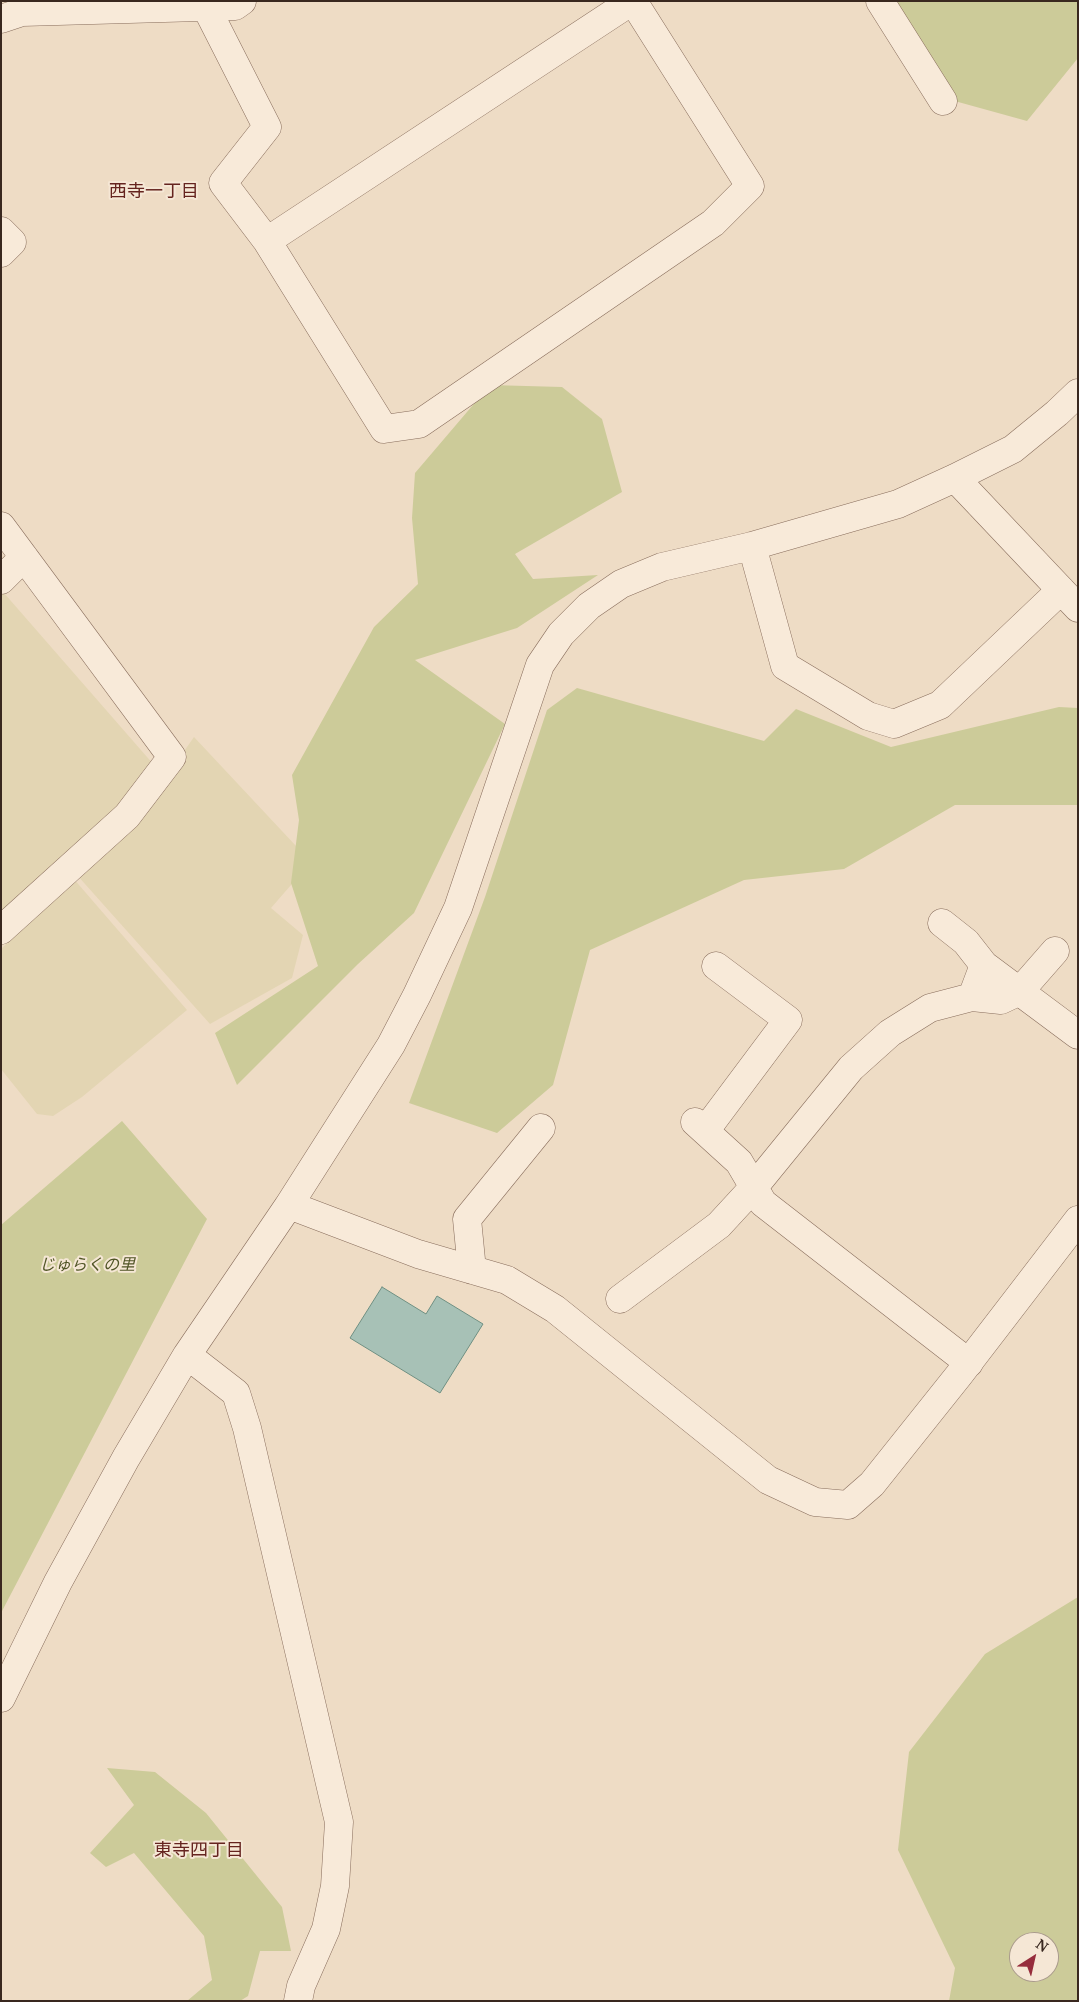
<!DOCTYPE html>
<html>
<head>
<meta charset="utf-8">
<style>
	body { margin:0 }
	#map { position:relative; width:1079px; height:2002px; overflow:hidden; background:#eedcc5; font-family:"Noto Serif",serif }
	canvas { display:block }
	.frame { position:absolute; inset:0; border:2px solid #39281f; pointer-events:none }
	.north { position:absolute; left:1009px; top:1932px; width:50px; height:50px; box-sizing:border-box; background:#f5e7d5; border:1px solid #aa9b8c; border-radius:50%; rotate:35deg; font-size:14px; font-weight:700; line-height:20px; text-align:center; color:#39281f }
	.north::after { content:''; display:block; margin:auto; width:18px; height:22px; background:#962d3c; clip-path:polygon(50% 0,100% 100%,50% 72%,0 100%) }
</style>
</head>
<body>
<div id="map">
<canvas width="1079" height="2002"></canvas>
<div class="frame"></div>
<div class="north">N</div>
</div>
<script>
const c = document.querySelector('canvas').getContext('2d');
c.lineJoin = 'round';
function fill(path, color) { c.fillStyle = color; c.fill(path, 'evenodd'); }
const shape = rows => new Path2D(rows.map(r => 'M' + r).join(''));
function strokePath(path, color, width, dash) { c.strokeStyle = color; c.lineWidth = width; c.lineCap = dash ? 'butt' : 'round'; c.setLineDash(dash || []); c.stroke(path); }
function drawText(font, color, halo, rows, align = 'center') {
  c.font = font + ' "Noto Serif","Noto Sans JP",serif'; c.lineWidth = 4; c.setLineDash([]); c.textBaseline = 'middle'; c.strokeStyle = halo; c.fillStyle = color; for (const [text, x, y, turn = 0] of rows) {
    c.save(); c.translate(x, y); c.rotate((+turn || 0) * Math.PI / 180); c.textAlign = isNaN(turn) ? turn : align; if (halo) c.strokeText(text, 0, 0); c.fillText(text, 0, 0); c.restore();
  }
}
fill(shape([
	[4,593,154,765,86,840,1,919,1,596],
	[194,737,311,862,271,908,303,935,292,978,210,1024,77,875,142,811],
	[73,878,187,1010,82,1097,53,1116,37,1114,1,1069,1,949]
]), '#e3d5b3');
fill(shape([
	[890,1,1078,1,1078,58,1027,121,951,100],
	[490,385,562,387,602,419,622,492,515,554,533,579,598,575,517,628,415,660,505,724,414,913,358,964,237,1085,215,1033,318,966,291,883,299,820,292,775,374,627,418,584,412,518,415,473],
	[577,688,764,741,796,709,891,747,1059,707,1078,708,1078,805,955,805,844,869,744,880,590,950,553,1085,497,1133,409,1103,485,897,547,710],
	[122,1121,207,1219,1,1613,1,1225],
	[1078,1597,1078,2001,949,2001,955,1968,898,1850,909,1752,985,1654],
	[1019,1942,1049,1942,1049,1972,1019,1972],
	[107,1768,155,1772,206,1813,282,1907,291,1951,260,1951,248,1996,240,2001,187,2001,212,1980,204,1936,134,1853,106,1867,90,1853,134,1805]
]), '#cccb99');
const water = shape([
	[382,1287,426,1314,437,1296,483,1324,440,1393,350,1338,382,1287]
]);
fill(water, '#a7c1b6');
strokePath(water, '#6e8f82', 1);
const minor = shape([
	[880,1,943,101],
	[206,7,267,127,223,183,267,241,384,429,419,424,713,223,750,186,633,1],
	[1,19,22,12,235,6,242,1],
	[1,231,12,242,1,253],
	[267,241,632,1],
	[955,478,1078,608],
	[1,526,172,757,127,816,1,930],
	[752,546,785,666,868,716,894,724,940,705,1061,590],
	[1,580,24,557],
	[942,923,966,942,984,965,1078,1035],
	[972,997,1001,1000,1020,991,1055,951],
	[695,1122,739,1162,763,1203,969,1363],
	[705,1131,788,1020,716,966],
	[289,1205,418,1254,507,1280,555,1309,768,1480,815,1502,848,1505,872,1484,959,1375,1078,1220],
	[472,1270,467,1219,541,1128],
	[620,1299,719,1225,754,1187,851,1068,890,1033,930,1008,972,997,984,965],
	[187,1355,236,1393,247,1428,339,1822,335,1886,326,1929,301,1986,298,2001],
	[1,1698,58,1582,126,1458,187,1355,289,1205,391,1045,417,995,458,908,540,665,561,634,589,606,621,584,662,567,752,546,898,504,955,478,1013,449,1057,413,1078,393]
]);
strokePath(minor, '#886d5c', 29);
strokePath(minor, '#f8ead9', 28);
drawText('italic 16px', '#505526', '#f5e7d5', [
	["じゅらくの里",87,1265]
]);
drawText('18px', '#65241f', '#f5e7d5', [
	["西寺一丁目",154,192],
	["東寺四丁目",199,1851]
]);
</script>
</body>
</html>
